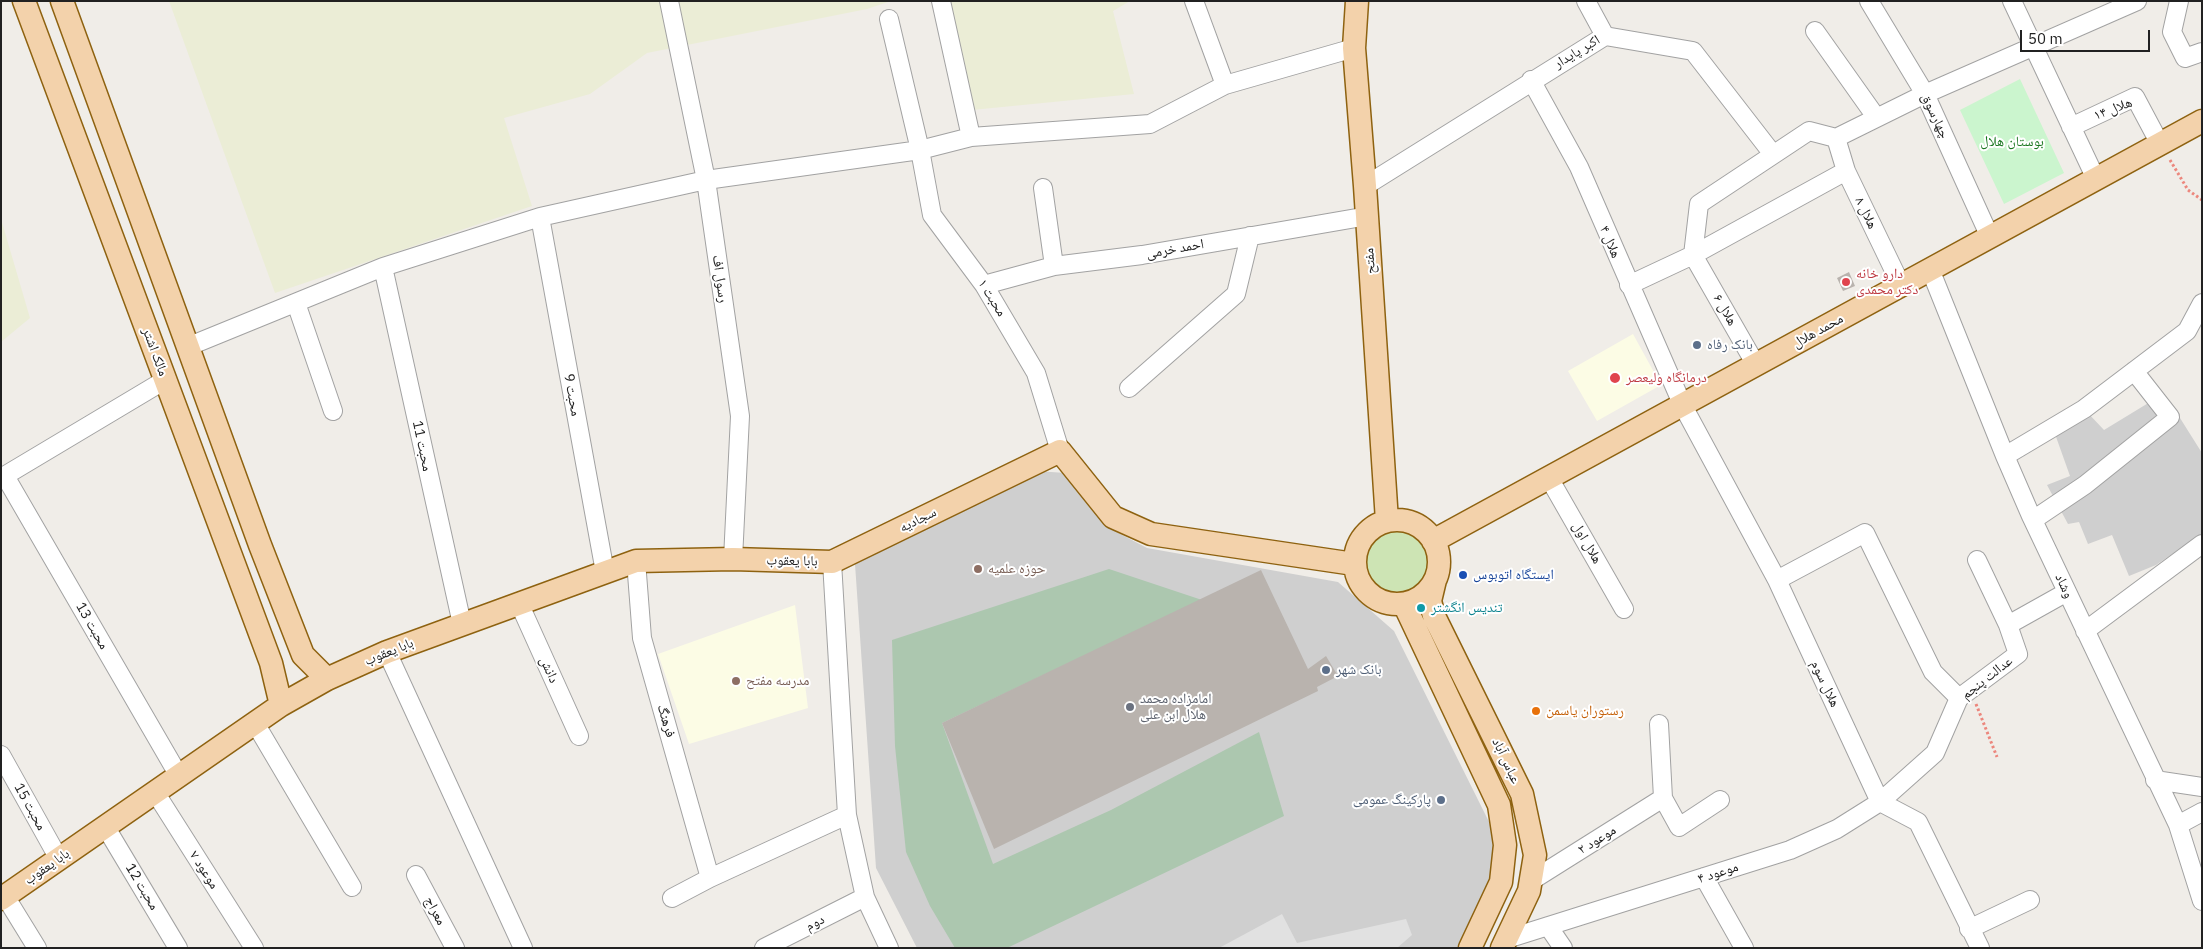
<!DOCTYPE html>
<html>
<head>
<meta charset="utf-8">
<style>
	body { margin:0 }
	#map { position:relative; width:2203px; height:949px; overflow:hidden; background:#f0ede8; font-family:"IBM Plex Sans",sans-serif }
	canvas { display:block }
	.frame { position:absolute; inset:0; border:2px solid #212121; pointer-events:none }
	.scale { position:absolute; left:2020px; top:30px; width:130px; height:22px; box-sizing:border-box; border:2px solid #212121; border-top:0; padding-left:6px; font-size:15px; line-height:18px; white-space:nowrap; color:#212121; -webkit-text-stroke:4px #fff; paint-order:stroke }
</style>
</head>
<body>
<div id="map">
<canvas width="2203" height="949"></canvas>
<div class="frame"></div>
<div class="scale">50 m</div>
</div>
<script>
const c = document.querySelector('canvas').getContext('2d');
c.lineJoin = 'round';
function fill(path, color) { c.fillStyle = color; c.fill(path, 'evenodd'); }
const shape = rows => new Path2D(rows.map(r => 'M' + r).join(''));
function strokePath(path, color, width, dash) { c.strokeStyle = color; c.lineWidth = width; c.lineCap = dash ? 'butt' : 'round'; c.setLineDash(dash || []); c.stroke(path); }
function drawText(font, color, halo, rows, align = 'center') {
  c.font = font + ' "IBM Plex Sans","Noto Naskh Arabic",sans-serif'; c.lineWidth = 4; c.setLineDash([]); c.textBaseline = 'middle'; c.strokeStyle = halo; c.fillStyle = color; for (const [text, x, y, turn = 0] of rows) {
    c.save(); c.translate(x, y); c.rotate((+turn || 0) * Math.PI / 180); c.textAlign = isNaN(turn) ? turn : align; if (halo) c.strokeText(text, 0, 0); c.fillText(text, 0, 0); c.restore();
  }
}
fill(shape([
	[1633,334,1661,385,1597,421,1568,371],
	[795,605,808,708,689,744,658,654]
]), '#fcfce5');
fill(shape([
	[2150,402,2169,424,2180,418,2202,453,2202,534,2156,565,2129,576,2112,535,2088,544,2079,522,2068,524,2047,485,2070,476,2055,434,2087,412,2104,430],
	[1036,471,1066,473,1107,527,1147,548,1338,582,1394,631,1497,838,1493,890,1470,948,917,948,876,868,855,564]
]), '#cfcfcf');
fill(shape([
	[169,1,891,1,867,9,647,53,590,94,504,118,532,206,275,293],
	[948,1,1130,1,1113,11,1134,94,972,110],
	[1,219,30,318,1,342]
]), '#ebedd6');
fill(shape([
	'1360 562a36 36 0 1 1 72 0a36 36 0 1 1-72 0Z'
]), '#cde4b4');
fill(shape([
	[1109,569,1202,600,942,723,993,864,1111,810,1259,732,1284,816,1007,948,955,948,930,906,906,852,895,746,892,640]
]), '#acc7af');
fill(shape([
	[2020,79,2064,173,2004,204,1960,110]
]), '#cbf5ce');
fill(shape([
	[1282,914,1297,943,1406,919,1412,935,1397,948,1219,948]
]), '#e1e1e1');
fill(shape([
	[1849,272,1855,286,1843,291,1837,278],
	[1261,570,1308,669,1326,656,1338,676,1317,687,1318,691,994,849,942,723]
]), '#b9b3ae');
const minor = shape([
	[669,1,706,180,740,416,733,559],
	[941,1,971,137],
	[1194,1,1225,85],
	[1586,1,1605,36],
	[1869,1,1925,94,1990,237],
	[2012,1,2096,179],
	[2179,1,2172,32,2185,58,2202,52],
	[889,19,920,150,932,215,984,285,1036,373,1060,451],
	[1815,31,1876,117],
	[1531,80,1579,167,1683,406,1777,580,1880,802,1918,822,1980,948],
	[2071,127,2135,97,2160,144],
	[1836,138,1846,171,1901,285],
	[1365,186,1605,36,1693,51,1772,153],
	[1043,188,1054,266],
	[540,217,605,572],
	[383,267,462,624],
	[1930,269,2005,456,2031,516,2178,825,2202,901],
	[984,285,1054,266,1142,255,1368,216],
	[1629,285,1693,255,1846,171],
	[296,303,333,411],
	[187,347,383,267,540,217,706,180,920,150,971,137,1150,124,1225,85,1354,48],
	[1756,365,1693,255,1699,204,1809,131,1836,138,1925,94,2137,1],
	[1129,388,1236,294,1250,236],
	[2005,456,2084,409,2187,331,2202,303],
	[5,476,179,776],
	[1,478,165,380],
	[1549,478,1624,609],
	[2033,520,2085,485,2170,417,2134,371],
	[1977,560,2008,625],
	[636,561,642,638,710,878],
	[832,562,847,815,865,897,889,948],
	[1777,580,1865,533,1933,672,1959,698],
	[519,603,579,736],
	[2085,631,2202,544],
	[387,652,523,948],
	[255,723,352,887],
	[1659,724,1663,798,1679,827,1720,800],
	[1,755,59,859],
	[2155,780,2202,787],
	[155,792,254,948],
	[2178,825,2202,812],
	[105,826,178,948],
	[416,875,455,948],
	[1704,877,1744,948],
	[1531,881,1663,798],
	[5,896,37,948],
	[672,898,710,878,847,815],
	[1548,926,1563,948],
	[1969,929,2030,900],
	[1507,939,1790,850,1837,829,1880,802,1935,753,1959,698,2018,654,2008,625,2067,592],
	[764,948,865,897]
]);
const major = shape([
	[24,1,271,663,281,705],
	[62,1,260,545,303,655,327,679],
	[1357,1,1354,48,1365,186,1387,521],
	'1355 562a42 42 0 1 1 84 0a42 42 0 1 1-84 0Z',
	[1433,541,2202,121],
	[1435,580,1430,601,1434,616,1522,794,1535,855,1529,891,1502,948],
	[1404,604,1499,805,1505,845,1501,882,1470,948],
	[1,899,281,705,327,679,387,652,636,561,733,559,832,562,1060,451,1113,517,1151,534,1354,564]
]);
strokePath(minor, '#a2a2a2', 20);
strokePath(major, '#8e6210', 25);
strokePath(shape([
	[2170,160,2188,190,2202,200],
	[1976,704,1997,757]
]), '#ec877d', 3, [2.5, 2.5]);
strokePath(minor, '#fff', 18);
strokePath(major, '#f3d2ab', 22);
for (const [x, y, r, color] of [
	[1846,282,5,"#e0444e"],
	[1697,345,5,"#5c6f8a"],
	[1615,378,6,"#e0444e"],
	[978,569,5,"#8d6e63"],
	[1463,575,5,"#1a4fb4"],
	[1421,608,5,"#0f9aa8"],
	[1326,670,5,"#5c6f8a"],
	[736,681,5,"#8d6e63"],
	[1130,707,5,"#6b7280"],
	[1536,711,5,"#e8710a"],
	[1441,800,5,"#5c6f8a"]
]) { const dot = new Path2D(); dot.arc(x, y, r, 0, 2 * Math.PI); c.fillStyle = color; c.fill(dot); strokePath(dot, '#fff', 2); }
drawText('14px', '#212121', '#fff', [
	["اکبر پایدار",1577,52,-31],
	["هلال ۱۴",2113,109,-21],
	["چهارسوق",1935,116,65],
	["هلال ۸",1866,213,64],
	["هلال ۴",1610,242,67],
	["احمد خرمی",1175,249,-10],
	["مفتح",1370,261,-94],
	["رسول اف",720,279,82],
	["محبت ۱",992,298,58],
	["هلال ۶",1725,310,60],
	["محمد هلال",1818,331,-29],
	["مالک اشتر",155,352,70],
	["محبت 9",572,395,80],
	["محبت 11",422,446,78],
	["سجادیه",918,520,-26],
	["هلال اول",1587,543,60],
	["بابا یعقوب",792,561,1],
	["وشاد",2064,586,65],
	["محبت 13",92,626,60],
	["بابا یعقوب",389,652,-22],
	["دانش",549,670,66],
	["عدالت پنجم",1987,678,-38],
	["هلال سوم",1825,684,65],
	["فرهنگ",666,721,74],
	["عباس آباد",1506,761,65],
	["محبت 15",30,807,61],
	["موعود ۲",1597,840,-32],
	["بابا یعقوب",47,867,-35],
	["موعود ۷",204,870,57],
	["موعود ۴",1718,873,-18],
	["محبت 12",142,887,59],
	["معراج",435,911,62],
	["دوم",815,923,-27]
]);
drawText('14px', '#18761e', '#fff', [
	["بوستان هلال",2012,142]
]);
drawText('14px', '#be3a42', '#fff', [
	["دارو خانه",1856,274],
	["دکتر محمدی",1856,290],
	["درمانگاه ولیعصر",1626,378]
], 'left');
drawText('14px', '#4e5e75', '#fff', [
	["بانک رفاه",1707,345],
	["بانک شهر",1336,670],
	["پارکینگ عمومی",1431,800,"right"]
], 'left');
drawText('14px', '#785e54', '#fff', [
	["حوزه علمیه",988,569],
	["مدرسه مفتح",746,681]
], 'left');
drawText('14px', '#164399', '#fff', [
	["ایستگاه اتوبوس",1473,575]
], 'left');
drawText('14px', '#0d838f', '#fff', [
	["تندیس انگشتر",1431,608]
], 'left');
drawText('14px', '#5b616d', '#fff', [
	["امامزاده محمد",1140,699],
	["هلال ابن علی",1140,715]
], 'left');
drawText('14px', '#c56008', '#fff', [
	["رستوران یاسمن",1546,711]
], 'left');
</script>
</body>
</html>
